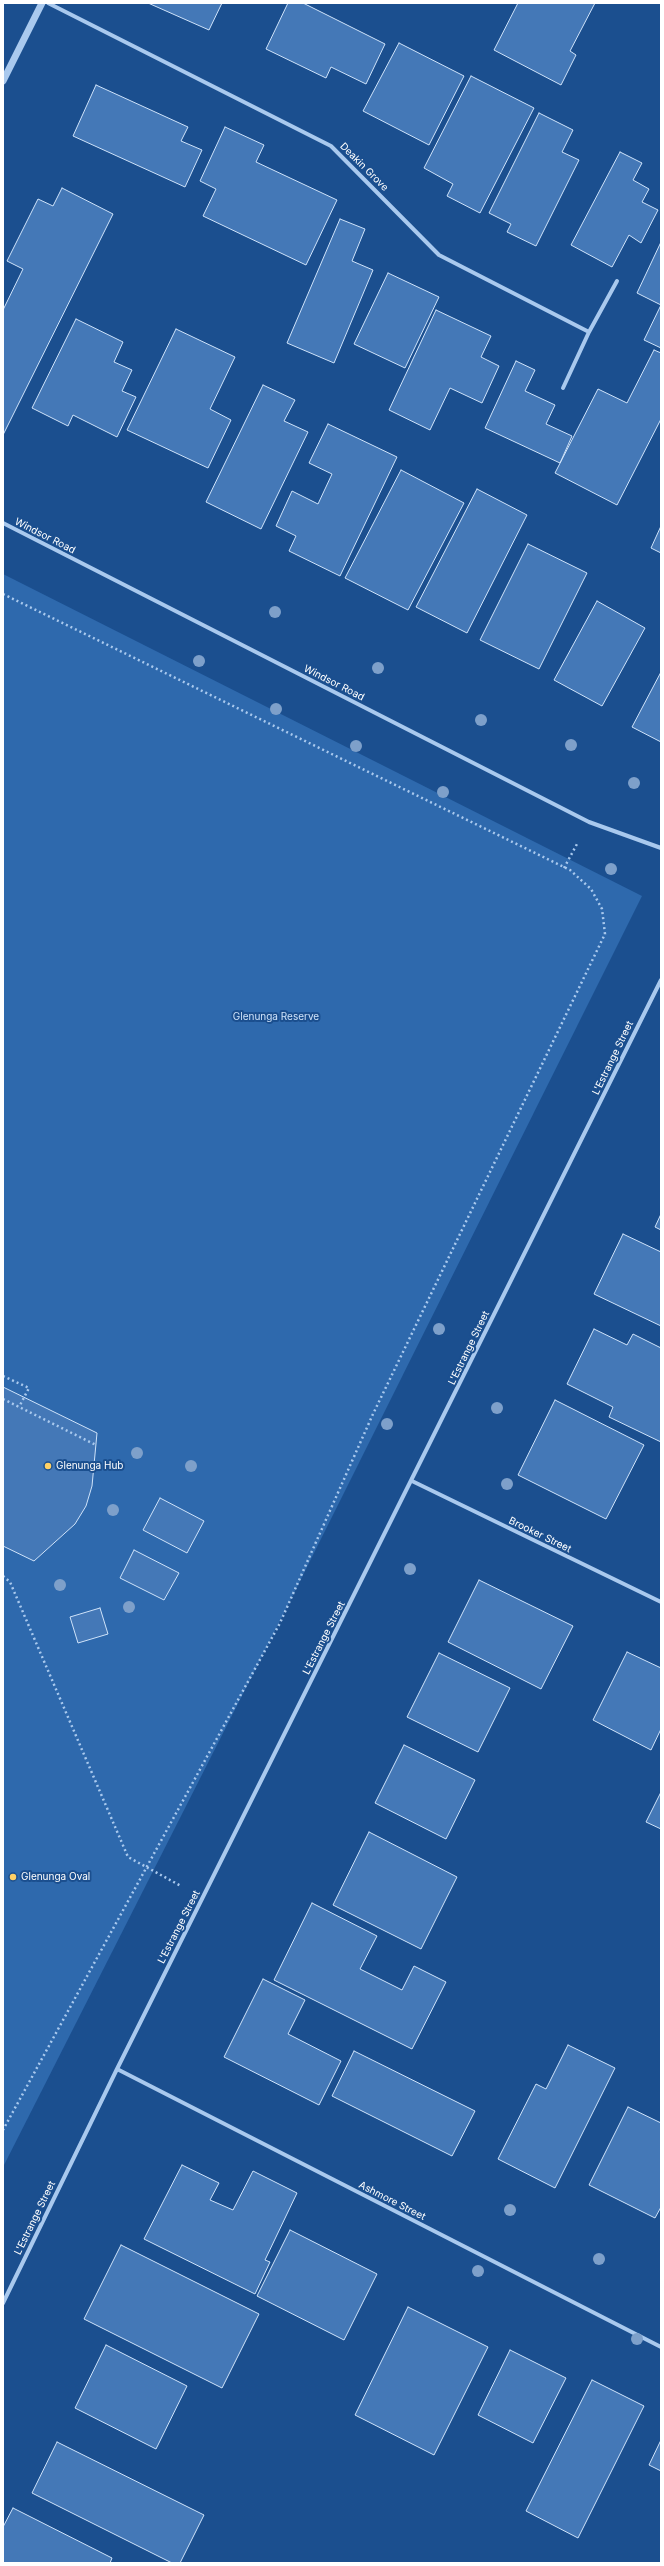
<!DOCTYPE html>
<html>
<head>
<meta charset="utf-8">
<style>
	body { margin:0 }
	#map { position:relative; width:664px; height:2566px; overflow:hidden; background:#1b4f8f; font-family:Inter,sans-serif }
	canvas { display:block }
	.frame { position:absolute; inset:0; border:4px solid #fff; pointer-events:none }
</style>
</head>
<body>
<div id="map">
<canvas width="664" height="2566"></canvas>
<div class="frame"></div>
</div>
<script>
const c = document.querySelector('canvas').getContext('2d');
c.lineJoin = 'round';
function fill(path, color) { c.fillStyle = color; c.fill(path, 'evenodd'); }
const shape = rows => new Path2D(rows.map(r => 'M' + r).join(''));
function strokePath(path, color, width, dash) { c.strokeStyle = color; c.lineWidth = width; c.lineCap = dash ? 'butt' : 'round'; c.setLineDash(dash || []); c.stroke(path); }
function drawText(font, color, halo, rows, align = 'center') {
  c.font = font + ' Inter,sans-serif'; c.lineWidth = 4; c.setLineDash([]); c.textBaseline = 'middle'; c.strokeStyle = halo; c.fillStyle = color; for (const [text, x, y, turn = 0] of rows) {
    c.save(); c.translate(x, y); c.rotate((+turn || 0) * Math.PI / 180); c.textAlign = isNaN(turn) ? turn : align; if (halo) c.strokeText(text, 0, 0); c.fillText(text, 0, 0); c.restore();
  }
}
fill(shape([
	[3,574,642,896,288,1605,3,2167]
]), '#2e69ad');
const building = shape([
	[148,3,222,3,209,30,148,3],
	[288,3,303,3,385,44,366,84,331,67,326,78,266,49,288,3],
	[518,3,595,3,570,51,576,55,561,85,494,50,518,3],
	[399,43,464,76,429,145,363,111,399,43],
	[471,76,534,108,480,213,447,196,453,184,424,168,471,76],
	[96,85,188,127,181,141,202,150,185,187,73,136,96,85],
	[539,113,573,130,562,152,579,160,536,246,507,232,511,224,489,213,539,113],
	[225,127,264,145,256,162,337,200,306,265,203,216,216,189,200,181,225,127],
	[620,152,642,163,633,180,649,189,642,202,658,210,641,243,629,235,612,267,571,245,620,152],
	[62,188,113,214,3,435,3,310,23,269,7,261,38,199,53,206,62,188],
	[340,219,365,229,352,261,373,270,334,363,287,343,340,219],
	[661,242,661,348,644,340,661,305,637,293,661,242],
	[388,273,439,297,405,368,354,344,388,273],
	[436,310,491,336,481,357,499,366,482,403,450,388,430,430,389,410,436,310],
	[76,319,123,342,114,362,132,370,122,391,136,397,117,437,73,415,68,426,32,408,76,319],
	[176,329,235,357,210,409,231,420,208,468,127,430,176,329],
	[654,350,661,353,661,419,617,505,555,473,598,389,627,403,654,350],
	[516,361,535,370,525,391,555,405,546,424,572,436,560,463,485,428,516,361],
	[263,385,295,400,284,421,308,432,261,529,206,502,263,385],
	[328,424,397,457,340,576,289,551,296,536,276,526,292,491,318,504,332,474,309,463,328,424],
	[401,470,464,503,408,610,345,578,401,470],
	[477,489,527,515,467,633,416,607,477,489],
	[661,526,661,553,651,548,661,526],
	[528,544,587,573,539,669,480,640,528,544],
	[597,601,645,628,602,706,554,680,597,601],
	[661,672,661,742,632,727,661,672],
	[661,1214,661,1230,655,1227,661,1214],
	[623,1234,661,1252,661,1326,594,1294,623,1234],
	[594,1329,627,1345,633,1334,661,1348,661,1442,609,1417,613,1407,567,1384,594,1329],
	[3,1387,97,1433,92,1486,86,1506,75,1524,34,1561,3,1546,3,1387],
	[555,1400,644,1445,606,1519,518,1475,555,1400],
	[160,1498,204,1521,187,1553,143,1530,160,1498],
	[134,1550,179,1573,164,1600,120,1578,134,1550],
	[479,1580,573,1626,541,1689,448,1642,479,1580],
	[100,1608,108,1634,78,1643,70,1617,100,1608],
	[627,1652,661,1668,661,1729,651,1750,593,1720,627,1652],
	[439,1653,510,1688,478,1752,407,1717,439,1653],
	[404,1745,475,1780,446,1839,375,1803,404,1745],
	[661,1792,661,1829,646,1822,661,1792],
	[369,1832,457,1877,421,1949,333,1905,369,1832],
	[312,1903,377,1936,360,1969,402,1990,414,1966,446,1982,412,2049,274,1980,312,1903],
	[263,1979,305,2000,288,2034,341,2061,319,2105,224,2057,263,1979],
	[568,2045,615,2068,555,2188,498,2159,536,2084,546,2089,568,2045],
	[354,2051,475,2111,452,2156,332,2096,354,2051],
	[628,2107,661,2123,661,2207,655,2218,589,2185,628,2107],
	[182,2165,219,2183,210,2200,233,2210,253,2171,297,2193,265,2260,270,2262,255,2294,144,2239,182,2165],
	[290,2230,377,2274,344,2340,257,2296,290,2230],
	[121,2245,259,2314,222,2388,84,2319,121,2245],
	[408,2307,488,2347,434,2455,355,2415,408,2307],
	[106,2345,187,2386,156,2449,75,2408,106,2345],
	[510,2350,566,2378,533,2443,478,2415,510,2350],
	[592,2380,644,2406,578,2538,526,2511,592,2380],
	[661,2440,661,2471,649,2465,661,2440],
	[57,2442,204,2515,180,2563,172,2563,32,2493,57,2442],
	[13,2508,112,2558,110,2563,3,2563,3,2527,13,2508]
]);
fill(building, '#4478b7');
strokePath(building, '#cfe3fa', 1);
strokePath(shape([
	[3,594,570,870,591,889,602,909,605,934,373,1414,280,1623,3,2130],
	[564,868,577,844],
	[3,1376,29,1388,19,1407],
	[3,1399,96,1445],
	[3,1576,10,1582,128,1857,181,1886]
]), '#a9c9ee', 2.5, [2, 3]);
strokePath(shape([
	[48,3,331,146,439,255,589,332,617,281],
	[563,388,589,332],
	[3,523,589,822,661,848],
	[412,1481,661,1602],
	[117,2069,661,2347],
	[3,2303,117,2069,661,980]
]), '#a9c9ee', 4);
strokePath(shape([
	[3,81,42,3]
]), '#a9c9ee', 7);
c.fillStyle = '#7ea0ca';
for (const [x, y] of [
	[275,612],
	[199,661],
	[378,668],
	[276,709],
	[481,720],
	[571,745],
	[356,746],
	[634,783],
	[443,792],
	[611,869],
	[439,1329],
	[497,1408],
	[387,1424],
	[137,1453],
	[191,1466],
	[507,1484],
	[113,1510],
	[410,1569],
	[60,1585],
	[129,1607],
	[510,2210],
	[599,2259],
	[478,2271],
	[637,2339]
]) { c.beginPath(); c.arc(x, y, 6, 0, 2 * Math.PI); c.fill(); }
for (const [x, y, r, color] of [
	[48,1466,4,"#ffd166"],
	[13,1877,4,"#ffd166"]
]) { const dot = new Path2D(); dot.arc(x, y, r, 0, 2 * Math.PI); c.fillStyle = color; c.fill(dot); strokePath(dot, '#1b4f8f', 1.5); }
drawText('10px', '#fff', '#1b4f8f', [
	["Deakin Grove",364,167,45],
	["Windsor Road",45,536,27],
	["Windsor Road",334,683,27],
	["L'Estrange Street",613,1058,-64],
	["L'Estrange Street",469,1348,-64],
	["Brooker Street",540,1535,26],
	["L'Estrange Street",324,1638,-63],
	["L'Estrange Street",179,1927,-63],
	["Ashmore Street",392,2201,27],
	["L'Estrange Street",35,2218,-64]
]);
drawText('10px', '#cfe3fa', '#1b4f8f', [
	["Glenunga Reserve",276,1017]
]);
drawText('10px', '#fff', '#1b4f8f', [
	["Glenunga Hub",56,1466],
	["Glenunga Oval",21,1877]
], 'left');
</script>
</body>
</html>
